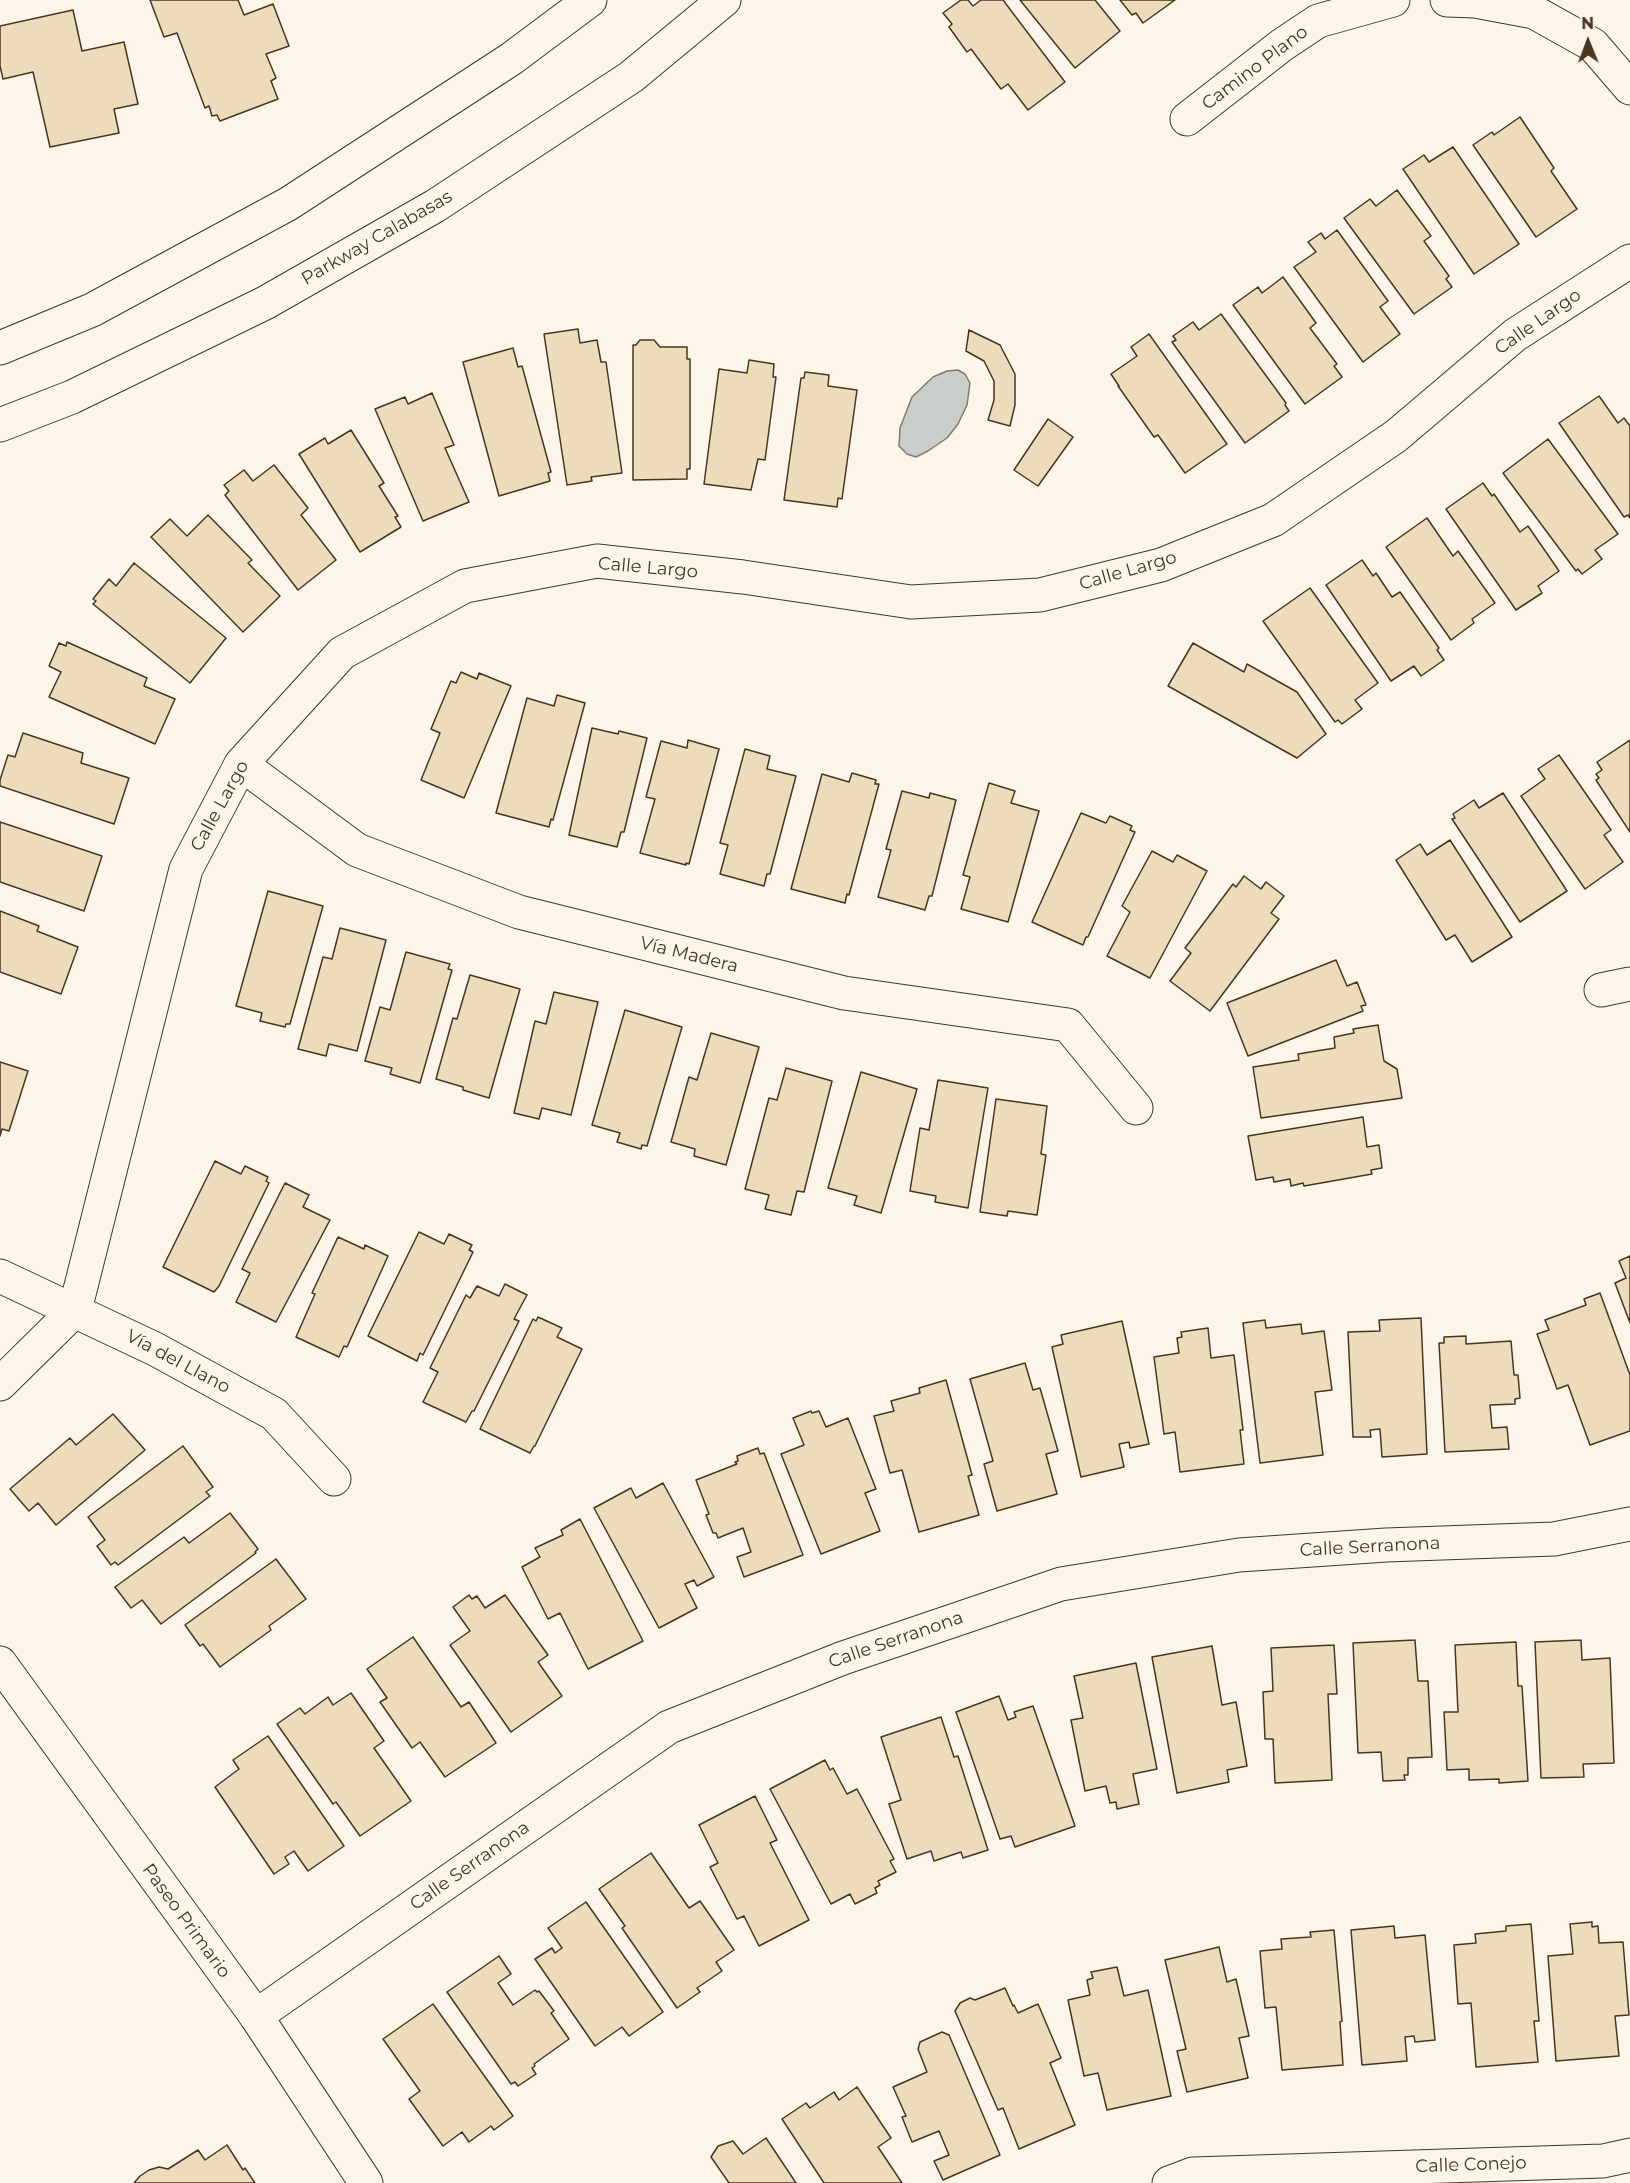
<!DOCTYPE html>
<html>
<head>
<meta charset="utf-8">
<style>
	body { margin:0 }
	#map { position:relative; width:1630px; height:2183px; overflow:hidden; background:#fbf6e9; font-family:Montserrat,sans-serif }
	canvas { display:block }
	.north { position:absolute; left:1558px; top:12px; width:60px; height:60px; -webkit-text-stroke:4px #fbf6e9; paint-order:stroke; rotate:359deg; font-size:16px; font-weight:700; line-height:24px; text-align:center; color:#4a3520 }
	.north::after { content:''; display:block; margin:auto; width:21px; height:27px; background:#4a3520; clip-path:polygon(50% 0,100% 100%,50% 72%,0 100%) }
</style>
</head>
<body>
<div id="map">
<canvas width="1630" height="2183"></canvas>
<div class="north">N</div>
</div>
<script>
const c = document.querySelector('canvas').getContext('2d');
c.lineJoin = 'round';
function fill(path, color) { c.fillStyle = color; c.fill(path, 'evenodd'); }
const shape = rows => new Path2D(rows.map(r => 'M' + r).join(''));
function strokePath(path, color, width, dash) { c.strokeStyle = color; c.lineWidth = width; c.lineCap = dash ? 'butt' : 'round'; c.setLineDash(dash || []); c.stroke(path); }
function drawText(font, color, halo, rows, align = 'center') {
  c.font = font + ' Montserrat,sans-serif'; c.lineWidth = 4.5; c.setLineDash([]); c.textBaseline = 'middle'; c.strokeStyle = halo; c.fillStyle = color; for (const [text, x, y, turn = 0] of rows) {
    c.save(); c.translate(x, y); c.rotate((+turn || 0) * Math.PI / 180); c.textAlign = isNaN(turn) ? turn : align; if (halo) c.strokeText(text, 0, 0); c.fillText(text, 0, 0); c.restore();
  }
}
const water = shape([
	[958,370,965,374,970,383,967,405,958,424,947,438,928,451,916,457,907,454,899,446,900,428,912,397,933,377,947,371,958,370]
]);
fill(water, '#c9cecd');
strokePath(water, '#887966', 1.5);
const building = shape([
	[150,0,238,0,244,15,273,4,289,46,266,54,276,78,271,81,278,99,220,121,217,115,212,116,209,106,205,108,177,33,164,37,150,0],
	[961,0,968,0,973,6,981,0,1003,0,1065,82,1028,110,1008,84,1001,89,971,49,967,52,949,27,952,24,943,13,961,0],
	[1020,0,1095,0,1120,31,1075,68,1020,0],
	[1120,0,1175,0,1143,23,1136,13,1132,15,1120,0],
	[73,10,82,51,124,42,138,104,114,109,119,133,50,147,33,72,3,79,0,66,0,26,73,10],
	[1520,117,1554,168,1551,171,1577,209,1536,237,1473,145,1492,132,1494,135,1520,117],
	[1453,147,1519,244,1474,274,1403,169,1424,155,1429,162,1453,147],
	[1397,190,1431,236,1424,241,1449,276,1446,279,1452,287,1414,314,1344,218,1370,199,1376,206,1397,190],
	[1337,230,1388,301,1380,307,1400,334,1363,362,1294,267,1316,252,1308,242,1321,233,1325,239,1337,230],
	[1283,277,1316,323,1310,328,1337,364,1334,366,1342,377,1305,404,1233,305,1258,287,1262,293,1283,277],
	[1221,314,1286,403,1285,405,1289,411,1245,443,1172,342,1176,340,1173,336,1193,322,1199,330,1221,314],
	[578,329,580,343,597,340,601,362,606,362,622,473,591,477,592,481,567,485,544,334,578,329],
	[969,330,1000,345,1015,374,1015,405,1010,426,988,420,994,400,994,381,984,361,966,351,969,330],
	[1149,334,1227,444,1185,473,1158,435,1154,437,1118,386,1119,386,1111,374,1137,356,1131,347,1149,334],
	[640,340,654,340,660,347,687,347,687,359,690,359,690,469,687,469,687,479,633,480,633,345,636,345,640,340],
	[513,348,518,367,522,366,551,472,548,473,550,481,499,496,463,362,513,348],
	[749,360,774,364,773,377,776,377,765,460,758,459,751,490,704,484,719,369,747,373,749,360],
	[805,372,829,375,828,386,857,390,842,499,838,498,837,507,784,500,801,378,804,378,805,372],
	[432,393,454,445,445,448,469,502,423,521,375,409,405,397,408,404,432,393],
	[1599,396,1618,423,1624,418,1630,426,1630,518,1628,515,1624,517,1559,423,1599,396],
	[1048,419,1073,437,1038,486,1014,470,1048,419],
	[351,430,384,483,379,486,398,516,395,517,401,527,360,552,299,454,325,438,328,444,351,430],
	[1548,439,1618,534,1595,550,1602,559,1582,574,1578,569,1576,571,1503,473,1548,439],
	[274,465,308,508,301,515,336,560,298,590,225,495,229,491,224,485,244,470,253,481,274,465],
	[1483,483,1492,496,1494,494,1520,532,1528,526,1559,571,1538,586,1542,593,1516,610,1446,509,1483,483],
	[208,515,252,560,248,563,280,596,243,632,151,537,170,519,187,536,208,515],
	[1427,518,1453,556,1458,551,1495,603,1472,619,1474,623,1451,640,1386,547,1427,518],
	[1362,560,1373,576,1376,573,1392,597,1400,592,1439,648,1437,650,1444,660,1421,676,1414,666,1391,681,1326,585,1362,560],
	[134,563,226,638,190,683,93,604,96,601,93,599,109,579,116,586,134,563],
	[1310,588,1378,683,1355,700,1362,709,1342,724,1338,720,1335,722,1263,621,1310,588],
	[67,642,147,678,144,686,175,699,155,744,49,697,61,672,49,666,59,643,66,646,67,642],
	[1193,643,1244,672,1247,664,1297,692,1326,734,1297,758,1168,686,1193,643],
	[461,672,477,679,479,673,511,686,464,798,421,780,440,733,431,729,451,681,456,683,461,672],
	[557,695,585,703,553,820,551,819,549,827,496,813,527,698,554,706,557,695],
	[592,728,618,734,619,731,647,738,624,832,621,832,617,847,569,835,592,728],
	[23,733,83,753,81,763,129,778,114,824,0,786,0,780,8,755,15,757,23,733],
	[688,740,719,749,689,864,686,863,686,865,640,853,655,799,646,797,661,741,687,748,688,740],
	[1630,740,1630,832,1596,780,1599,778,1596,774,1602,770,1597,762,1630,740],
	[745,749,770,756,767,769,796,776,770,874,767,874,764,886,720,874,728,845,720,843,745,749],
	[1559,755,1611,830,1604,835,1623,862,1585,889,1521,796,1545,779,1538,769,1559,755],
	[852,773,876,780,875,784,879,784,849,895,847,894,845,903,791,889,822,774,849,782,852,773],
	[989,783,1015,791,1011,803,1039,811,1008,922,961,909,970,877,963,875,989,783],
	[902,791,929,798,930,793,956,800,932,896,929,896,925,910,878,897,891,850,886,849,902,791],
	[1503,793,1567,891,1520,922,1452,819,1455,818,1453,814,1474,800,1479,808,1503,793],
	[1081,813,1106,823,1110,816,1132,826,1130,830,1135,832,1088,937,1086,937,1083,945,1032,922,1081,813],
	[0,822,102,856,84,911,0,882,0,822],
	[1450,840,1512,937,1472,962,1455,935,1446,940,1396,860,1420,844,1427,855,1450,840],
	[1152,851,1173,862,1177,855,1207,871,1150,978,1107,956,1130,912,1122,906,1152,851],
	[1244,876,1261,889,1266,882,1284,896,1271,913,1279,919,1210,1011,1170,981,1191,953,1185,948,1233,884,1236,887,1244,876],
	[268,891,323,906,290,1024,286,1024,285,1027,260,1021,262,1013,236,1006,268,891],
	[0,911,39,926,37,931,78,947,61,994,0,972,0,911],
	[340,928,386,940,357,1051,329,1044,326,1056,298,1049,323,957,332,959,340,928],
	[406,952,450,964,448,969,452,970,420,1083,390,1074,392,1068,365,1061,380,1007,390,1010,406,952],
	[1336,960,1347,986,1357,982,1366,1005,1361,1006,1363,1011,1248,1056,1227,1003,1336,960],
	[470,975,520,989,489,1098,463,1090,463,1087,436,1079,453,1018,457,1019,470,975],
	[554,992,598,1002,571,1115,542,1108,539,1119,514,1113,535,1021,546,1024,554,992],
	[625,1010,682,1027,647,1146,642,1145,641,1149,617,1142,620,1133,592,1125,625,1010],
	[1378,1025,1384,1061,1397,1069,1402,1098,1261,1118,1253,1067,1299,1060,1298,1054,1335,1048,1334,1037,1354,1033,1353,1029,1378,1025],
	[711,1033,759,1047,726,1165,694,1156,695,1149,671,1142,689,1077,697,1080,711,1033],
	[0,1062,28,1071,9,1131,2,1129,0,1136,0,1062],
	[786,1068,832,1081,804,1192,797,1191,791,1215,765,1209,769,1195,745,1189,769,1098,777,1100,786,1068],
	[861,1072,917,1089,881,1213,854,1205,857,1196,828,1188,861,1072],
	[938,1080,988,1088,968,1208,935,1202,936,1196,910,1191,920,1128,929,1130,938,1080],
	[996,1099,1047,1106,1041,1154,1046,1155,1037,1215,1008,1211,1007,1216,980,1212,996,1099],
	[1363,1117,1367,1147,1379,1145,1382,1168,1371,1170,1372,1174,1304,1186,1303,1183,1291,1186,1290,1179,1274,1182,1273,1177,1256,1180,1248,1136,1363,1117],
	[215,1161,241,1174,245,1166,268,1177,266,1181,269,1183,219,1286,214,1292,163,1267,215,1161],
	[285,1183,309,1195,303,1207,330,1220,276,1322,236,1302,250,1273,242,1269,285,1183],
	[419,1232,444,1244,449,1234,472,1245,469,1250,473,1252,423,1355,420,1353,417,1361,368,1336,419,1232],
	[338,1237,364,1249,365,1245,388,1256,347,1347,344,1346,339,1357,296,1337,315,1294,312,1293,338,1237],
	[1630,1256,1630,1323,1615,1283,1626,1278,1619,1261,1630,1256],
	[505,1284,527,1295,514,1319,519,1321,474,1411,472,1411,466,1422,423,1402,438,1372,430,1368,466,1295,470,1298,477,1286,499,1296,505,1284],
	[1600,1293,1630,1375,1630,1431,1590,1445,1568,1385,1557,1389,1537,1334,1549,1330,1545,1320,1586,1305,1584,1299,1600,1293],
	[538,1317,562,1328,557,1337,582,1349,535,1446,534,1446,530,1453,480,1429,533,1319,536,1321,538,1317],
	[1421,1318,1427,1454,1382,1457,1380,1429,1370,1430,1371,1437,1353,1437,1348,1332,1380,1331,1379,1320,1421,1318],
	[1265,1320,1266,1328,1301,1324,1302,1334,1324,1331,1332,1390,1315,1392,1323,1455,1260,1463,1243,1323,1265,1320],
	[1122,1321,1149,1444,1130,1448,1129,1442,1119,1444,1124,1467,1081,1477,1052,1347,1063,1344,1061,1335,1122,1321],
	[1208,1328,1211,1358,1234,1355,1243,1430,1240,1430,1244,1464,1180,1472,1175,1432,1164,1434,1154,1357,1179,1353,1177,1338,1182,1337,1181,1332,1208,1328],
	[1466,1336,1466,1344,1511,1341,1514,1375,1518,1375,1520,1398,1515,1399,1515,1404,1490,1405,1492,1428,1507,1427,1509,1449,1445,1452,1439,1343,1444,1343,1444,1337,1466,1336],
	[1025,1363,1033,1390,1040,1388,1058,1451,1046,1454,1057,1494,997,1511,984,1464,993,1461,970,1379,1025,1363],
	[946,1380,972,1475,968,1476,979,1515,919,1532,902,1470,890,1473,874,1416,894,1411,891,1401,920,1393,919,1388,946,1380],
	[811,1411,812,1413,819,1411,826,1427,848,1418,876,1489,865,1493,880,1531,821,1554,781,1454,804,1445,793,1418,811,1411],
	[113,1414,145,1450,56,1525,38,1503,29,1511,10,1489,70,1438,76,1445,113,1414],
	[183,1446,213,1487,206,1492,210,1496,118,1565,115,1562,111,1565,97,1546,105,1540,88,1517,183,1446],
	[758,1448,760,1454,764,1453,803,1555,744,1577,737,1557,751,1552,743,1528,718,1538,716,1533,713,1533,706,1515,709,1514,696,1480,737,1464,735,1462,738,1461,737,1456,758,1448],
	[663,1483,714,1577,697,1586,694,1580,685,1584,697,1608,659,1628,594,1508,631,1488,636,1498,663,1483],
	[230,1513,258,1549,255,1552,256,1553,161,1624,142,1600,131,1608,115,1587,184,1537,189,1543,230,1513],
	[580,1519,643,1641,588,1669,560,1613,548,1619,522,1567,540,1557,535,1548,563,1535,561,1530,580,1519],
	[276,1559,306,1599,269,1626,271,1630,220,1667,203,1644,200,1646,185,1625,276,1559],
	[469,1595,472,1599,477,1596,485,1608,505,1595,548,1655,538,1662,562,1696,511,1732,450,1645,470,1631,453,1607,469,1595],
	[413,1637,461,1707,469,1702,496,1743,445,1777,420,1742,412,1748,380,1702,387,1698,367,1669,413,1637],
	[1415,1640,1418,1681,1428,1681,1432,1757,1408,1758,1408,1775,1404,1775,1405,1780,1383,1781,1381,1752,1358,1753,1353,1643,1415,1640],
	[1581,1640,1582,1660,1610,1658,1614,1763,1583,1764,1584,1777,1541,1778,1535,1642,1581,1640],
	[1516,1642,1518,1686,1522,1686,1528,1781,1499,1783,1499,1779,1469,1780,1469,1769,1447,1770,1444,1712,1458,1712,1455,1645,1516,1642],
	[1334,1645,1337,1694,1328,1694,1332,1780,1275,1783,1273,1739,1265,1739,1263,1692,1273,1691,1271,1648,1334,1645],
	[1212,1646,1222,1705,1236,1702,1247,1766,1227,1770,1229,1782,1177,1793,1152,1657,1212,1646],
	[1136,1663,1157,1769,1133,1774,1139,1804,1117,1809,1116,1802,1110,1803,1106,1786,1085,1791,1071,1720,1083,1718,1074,1676,1136,1663],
	[351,1693,384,1741,374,1748,411,1801,360,1836,336,1802,333,1804,277,1724,300,1708,305,1714,328,1697,333,1705,351,1693],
	[999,1696,1008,1720,1016,1717,1014,1712,1033,1706,1075,1826,1015,1847,1011,1836,1000,1839,956,1712,999,1696],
	[941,1717,954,1757,958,1756,988,1850,963,1858,961,1852,934,1861,931,1851,907,1859,889,1804,901,1800,881,1737,941,1717],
	[268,1736,344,1846,308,1871,294,1851,285,1857,289,1864,274,1874,215,1787,239,1769,233,1760,268,1736],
	[825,1760,830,1770,833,1768,847,1794,857,1789,894,1859,890,1861,896,1872,878,1881,880,1885,875,1888,877,1893,855,1904,850,1894,831,1904,770,1789,825,1760],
	[755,1796,777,1840,770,1843,809,1920,759,1946,744,1916,737,1919,710,1867,718,1863,699,1825,755,1796],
	[651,1853,689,1908,700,1901,734,1950,716,1962,722,1971,697,1988,700,1992,677,2008,622,1928,625,1926,599,1889,651,1853],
	[586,1902,663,2012,629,2036,622,2027,595,2046,535,1959,552,1948,555,1953,562,1948,548,1928,586,1902],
	[1592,1922,1592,1927,1598,1926,1599,1943,1623,1942,1629,2015,1615,2016,1619,2056,1556,2061,1548,1956,1573,1954,1570,1924,1592,1922],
	[1531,1924,1539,2021,1534,2021,1538,2062,1476,2067,1471,2003,1458,2004,1454,1945,1476,1943,1475,1934,1506,1931,1506,1926,1531,1924],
	[1394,1926,1395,1938,1425,1935,1435,2040,1415,2042,1414,2036,1405,2037,1407,2061,1362,2065,1351,1930,1394,1926],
	[1334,1930,1342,2021,1340,2022,1343,2065,1282,2070,1276,2007,1265,2008,1260,1951,1282,1949,1281,1939,1311,1937,1310,1932,1334,1930],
	[1219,1947,1227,1982,1236,1979,1249,2036,1239,2038,1248,2078,1187,2092,1177,2051,1186,2049,1165,1960,1219,1947],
	[499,1956,511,1974,498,1983,513,2005,535,1990,537,1992,539,1991,554,2011,551,2013,569,2039,534,2064,535,2066,532,2068,536,2074,518,2086,515,2082,511,2084,447,1992,499,1956],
	[1117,1967,1124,1996,1148,1990,1171,2096,1107,2110,1098,2073,1084,2076,1068,2000,1090,1995,1087,1980,1093,1978,1091,1972,1117,1967],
	[1005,1988,1013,2006,1014,2005,1018,2013,1038,2004,1061,2058,1050,2063,1075,2125,1019,2149,1003,2108,998,2110,955,2011,960,2003,970,1998,975,2000,1005,1988],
	[433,2004,513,2116,494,2130,491,2126,469,2142,462,2132,443,2146,409,2099,420,2091,383,2039,433,2004],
	[942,2032,949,2035,1000,2155,943,2180,934,2161,949,2155,939,2131,912,2142,902,2117,906,2116,893,2087,927,2072,918,2049,920,2042,942,2032],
	[857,2087,891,2138,878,2147,902,2183,824,2183,782,2119,806,2103,810,2108,834,2092,839,2100,857,2087],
	[766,2138,796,2183,729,2183,711,2157,718,2146,733,2141,743,2154,766,2138],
	[227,2145,243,2170,245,2168,255,2183,134,2183,140,2176,149,2170,159,2167,168,2169,198,2150,205,2160,227,2145]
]);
fill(building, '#ecdcbc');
strokePath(building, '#4a3520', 1.5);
const minor = shape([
	[1447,0,1475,1,1534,12,1593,45,1630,88],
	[1187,119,1282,45,1318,21,1393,0],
	[241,764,357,850,519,912,844,993,1068,1025,1136,1108],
	[1601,990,1630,984],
	[0,1276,155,1349,274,1414,334,1479],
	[0,1384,75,1310,186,869,241,764,342,653,465,586,597,561,743,577,911,602,1040,595,1161,565,1273,520,1396,436,1515,335,1630,261],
	[256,2016,669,1727,843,1658,1061,1584,1239,1555,1386,1545,1554,1539,1630,1524],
	[1169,2183,1193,2174,1603,2161,1630,2155]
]);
const tertiary = shape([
	[0,348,92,310,288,204,511,59,590,0],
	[0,425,72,397,265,303,435,206,631,77,724,0],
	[0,1663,256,2016,366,2183]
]);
strokePath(minor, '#4a3520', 35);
strokePath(tertiary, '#4a3520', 35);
strokePath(minor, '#fbf6e9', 33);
strokePath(tertiary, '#fbf6e9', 33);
drawText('18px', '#4a3520', '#fbf6e9', [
	["Camino Plano",1255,68,-37],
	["Parkway Calabasas",377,238,-30],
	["Calle Largo",1538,322,-35],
	["Calle Largo",648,568,5],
	["Calle Largo",1128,571,-16],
	["Calle Largo",220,806,-61],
	["Vía Madera",689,955,14],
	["Vía del Llano",178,1362,28],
	["Calle Serranona",1370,1547,-3],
	["Calle Serranona",896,1640,-19],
	["Calle Serranona",470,1866,-35],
	["Paseo Primario",186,1921,54],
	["Calle Conejo",1471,2165,-2]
]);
</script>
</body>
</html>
